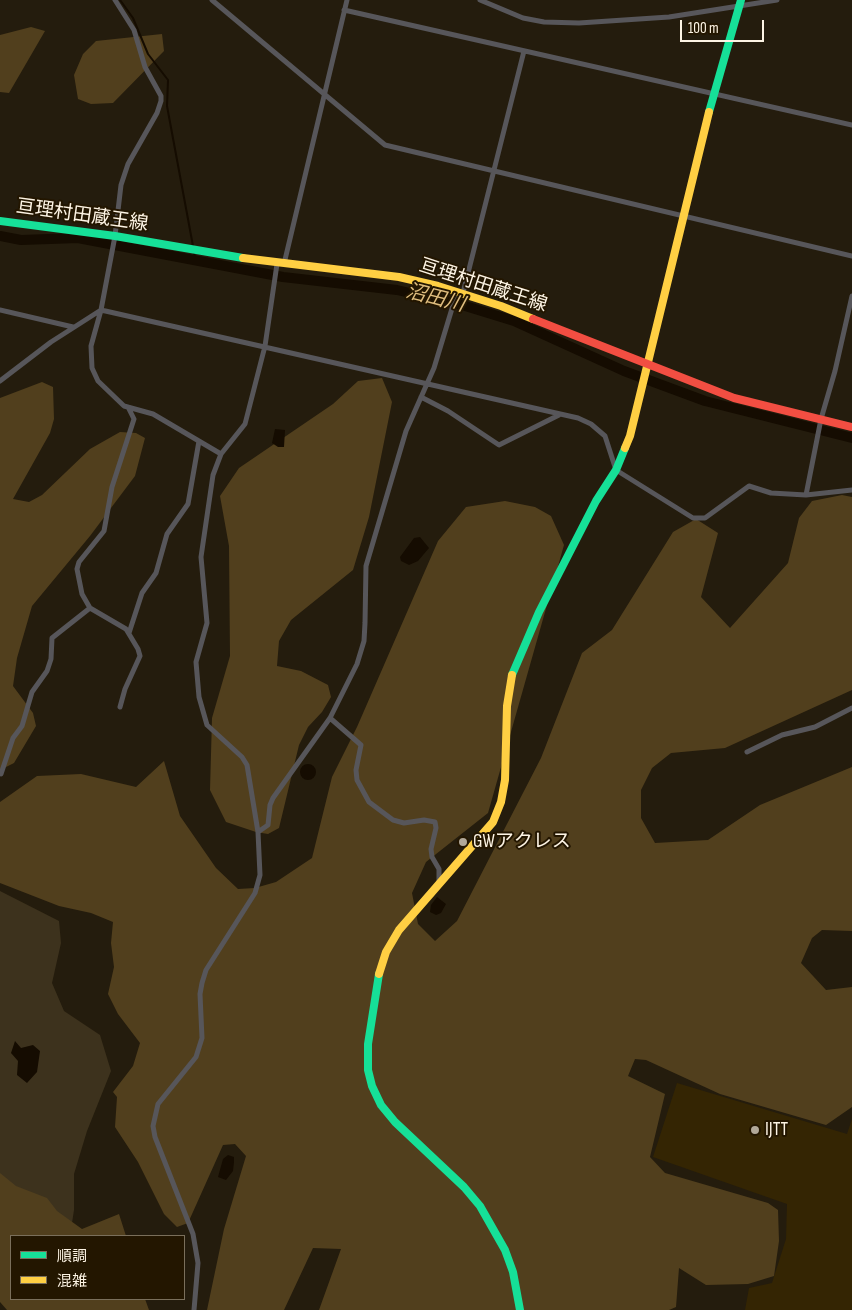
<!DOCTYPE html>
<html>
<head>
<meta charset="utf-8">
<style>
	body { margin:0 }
	#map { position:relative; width:852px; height:1310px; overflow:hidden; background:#241c0d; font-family:"Sofia Sans Condensed","Noto Sans JP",sans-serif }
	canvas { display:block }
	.legend { position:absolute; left:10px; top:1235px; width:175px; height:65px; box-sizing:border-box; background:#231600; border:1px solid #7a6f5b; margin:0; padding:6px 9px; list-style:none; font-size:15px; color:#fdf4e4 }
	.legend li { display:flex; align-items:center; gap:10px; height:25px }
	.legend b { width:25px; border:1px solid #7a6f5b }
	.scale { position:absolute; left:680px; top:20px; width:84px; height:22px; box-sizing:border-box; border:2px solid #fdf4e4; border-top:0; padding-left:6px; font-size:15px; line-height:18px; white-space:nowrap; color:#fdf4e4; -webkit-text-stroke:4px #231600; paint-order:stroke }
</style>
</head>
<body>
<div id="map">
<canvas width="852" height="1310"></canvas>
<ul class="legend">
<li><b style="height:6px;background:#16e098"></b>順調</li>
<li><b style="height:6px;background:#ffcf43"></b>混雑</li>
</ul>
<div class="scale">100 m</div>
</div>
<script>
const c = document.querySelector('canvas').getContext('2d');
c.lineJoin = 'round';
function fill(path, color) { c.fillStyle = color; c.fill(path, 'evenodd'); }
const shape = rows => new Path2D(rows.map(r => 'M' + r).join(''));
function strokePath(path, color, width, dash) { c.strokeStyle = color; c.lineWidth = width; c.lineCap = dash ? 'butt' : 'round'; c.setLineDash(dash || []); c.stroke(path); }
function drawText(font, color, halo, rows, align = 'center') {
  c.font = font + ' "Sofia Sans Condensed","Noto Sans JP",sans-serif'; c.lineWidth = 4; c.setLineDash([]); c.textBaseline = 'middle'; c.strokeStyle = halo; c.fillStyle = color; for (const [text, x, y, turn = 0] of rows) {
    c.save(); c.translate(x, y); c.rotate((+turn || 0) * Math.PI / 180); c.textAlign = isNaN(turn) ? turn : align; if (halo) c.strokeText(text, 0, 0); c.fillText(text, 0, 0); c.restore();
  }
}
fill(shape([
	[677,1083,847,1134,852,1119,852,1310,745,1310,749,1288,772,1283,786,1239,787,1204,653,1157]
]), '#342503');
fill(shape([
	[0,891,59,921,61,943,52,983,64,1011,100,1035,111,1071,87,1131,74,1174,74,1210,70,1236,0,1235]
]), '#3d321d');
fill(shape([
	[31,27,45,31,9,93,0,92,0,35],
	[162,34,164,51,113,103,91,104,78,99,74,75,83,54,96,41],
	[382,378,392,402,369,517,353,570,291,620,279,641,277,666,301,671,328,685,331,697,322,712,308,727,299,745,279,828,268,834,256,832,226,822,210,790,212,718,230,656,229,546,220,496,239,468,333,404,358,381],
	[42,382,53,387,54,419,50,433,13,499,29,502,42,495,90,449,120,432,136,433,145,438,135,476,90,536,32,606,17,658,13,686,33,713,36,726,14,763,0,770,0,398],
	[842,495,852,497,852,690,725,748,671,753,652,768,641,790,641,818,655,843,708,840,760,805,852,767,852,931,822,930,812,938,801,963,826,990,852,987,852,1107,826,1125,720,1094,646,1060,635,1059,628,1076,665,1094,650,1157,665,1173,768,1203,778,1210,779,1241,774,1276,748,1284,706,1285,679,1268,676,1307,669,1310,319,1310,341,1249,313,1248,284,1310,207,1310,224,1229,246,1156,235,1144,223,1145,188,1223,177,1227,164,1214,138,1162,115,1127,117,1097,113,1092,133,1066,140,1043,118,1014,108,994,114,967,111,943,113,922,91,913,59,906,0,883,0,802,37,776,81,774,136,787,164,761,180,816,216,868,238,889,255,888,276,882,312,858,332,777,357,727,438,541,466,507,505,501,535,507,551,516,564,545,488,813,426,862,412,893,418,924,435,941,457,921,541,758,582,653,612,630,673,532,696,519,718,533,701,597,730,628,788,563,799,518,812,501],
	[0,1173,16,1186,47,1198,57,1211,82,1229,119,1214,126,1236,11,1236,11,1299,145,1299,149,1310,7,1310,0,1302]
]), '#513f1d');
fill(shape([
	[275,429,285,430,284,447,278,447,272,443],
	[420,537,429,548,418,561,409,565,401,561,400,557,414,538],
	'300 772a8 8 0 1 1 16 0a8 8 0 1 1-16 0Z',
	[437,897,446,904,441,913,436,915,430,912,431,905],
	[15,1041,21,1048,33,1045,40,1051,37,1072,27,1083,17,1075,18,1061,11,1053],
	[228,1155,234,1157,234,1162,233,1171,226,1180,218,1177,223,1159]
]), '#150c01');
strokePath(shape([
	[120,0,133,18,148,54,168,80,167,106,193,246],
	[194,253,195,259]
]), '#150c01', 2);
strokePath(shape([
	[0,236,21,240,78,238,283,277,397,290,462,305,514,321,624,371,705,401,852,438]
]), '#150c01', 10);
strokePath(shape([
	[115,0,134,30,145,67,161,96,161,101,157,113,128,164,121,185,115,236,101,310,91,346,92,368,98,381,124,406,153,414,221,454],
	[212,0,385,145,852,256],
	[480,0,523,18,544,22,579,23,669,17,777,0],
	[344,10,852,125],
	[284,264,347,0],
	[463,293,524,51],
	[0,310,73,327],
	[0,381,51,342,101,310,578,418,591,424,605,436,616,470,693,518,705,518,749,486,771,493,806,495,852,490],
	[421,397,448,411,499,445,559,415],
	[806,495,821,419,835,371,852,296],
	[129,633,142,593,156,573,167,534,188,504,199,441],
	[120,707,125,689,140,656,138,649,126,629,90,608,82,594,77,569,79,562,104,531,112,487,134,419,128,407],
	[330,718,361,745,356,770,357,780,369,802,393,820,404,823,424,820,435,822,436,828,431,849,432,857,439,869,439,882],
	[747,752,782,735,815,727,852,708],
	[1,774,13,738,22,726,32,692,47,671,51,659,52,638,90,608],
	[258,832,268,825,270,805,273,798,330,718,357,664,364,641,365,623,366,566,406,431,434,368,457,292],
	[194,1310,198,1263,193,1234,155,1137,153,1126,158,1104,196,1057,202,1038,200,994,202,983,206,970,255,893,260,875,258,832,247,765,242,757,207,725,199,697,196,662,207,623,201,557,213,475,221,454,245,424,265,346,277,264]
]), '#57565a', 5);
strokePath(shape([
	[709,112,741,0],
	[0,221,115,236,243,258],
	[512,675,539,612,596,501,616,470,625,448],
	[379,974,368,1044,368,1070,372,1086,381,1105,395,1122,464,1187,480,1206,505,1250,513,1272,520,1310]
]), '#16e098', 8);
strokePath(shape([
	[243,258,399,277,438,286,501,306,533,319],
	[625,448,630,436,709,112],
	[379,974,386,952,399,930,493,822,501,802,505,780,507,706,512,675]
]), '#ffcf43', 8);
strokePath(shape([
	[533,319,734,398,852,427]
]), '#f24e42', 8);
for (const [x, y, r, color] of [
	[463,842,5,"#b1a899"],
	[755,1130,5,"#b1a899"]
]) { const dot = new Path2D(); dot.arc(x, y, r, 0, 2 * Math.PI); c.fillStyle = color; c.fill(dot); strokePath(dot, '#231600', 2); }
drawText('19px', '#fdf4e4', '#231600', [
	["亘理村田蔵王線",82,216,8],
	["亘理村田蔵王線",483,286,18]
]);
drawText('19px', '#fdf4e4', '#231600', [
	["GWアクレス",473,842],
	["IJTT",765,1130]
], 'left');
drawText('italic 20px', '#dfbd7e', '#231600', [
	["沼田川",435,299,14]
]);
</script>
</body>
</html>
